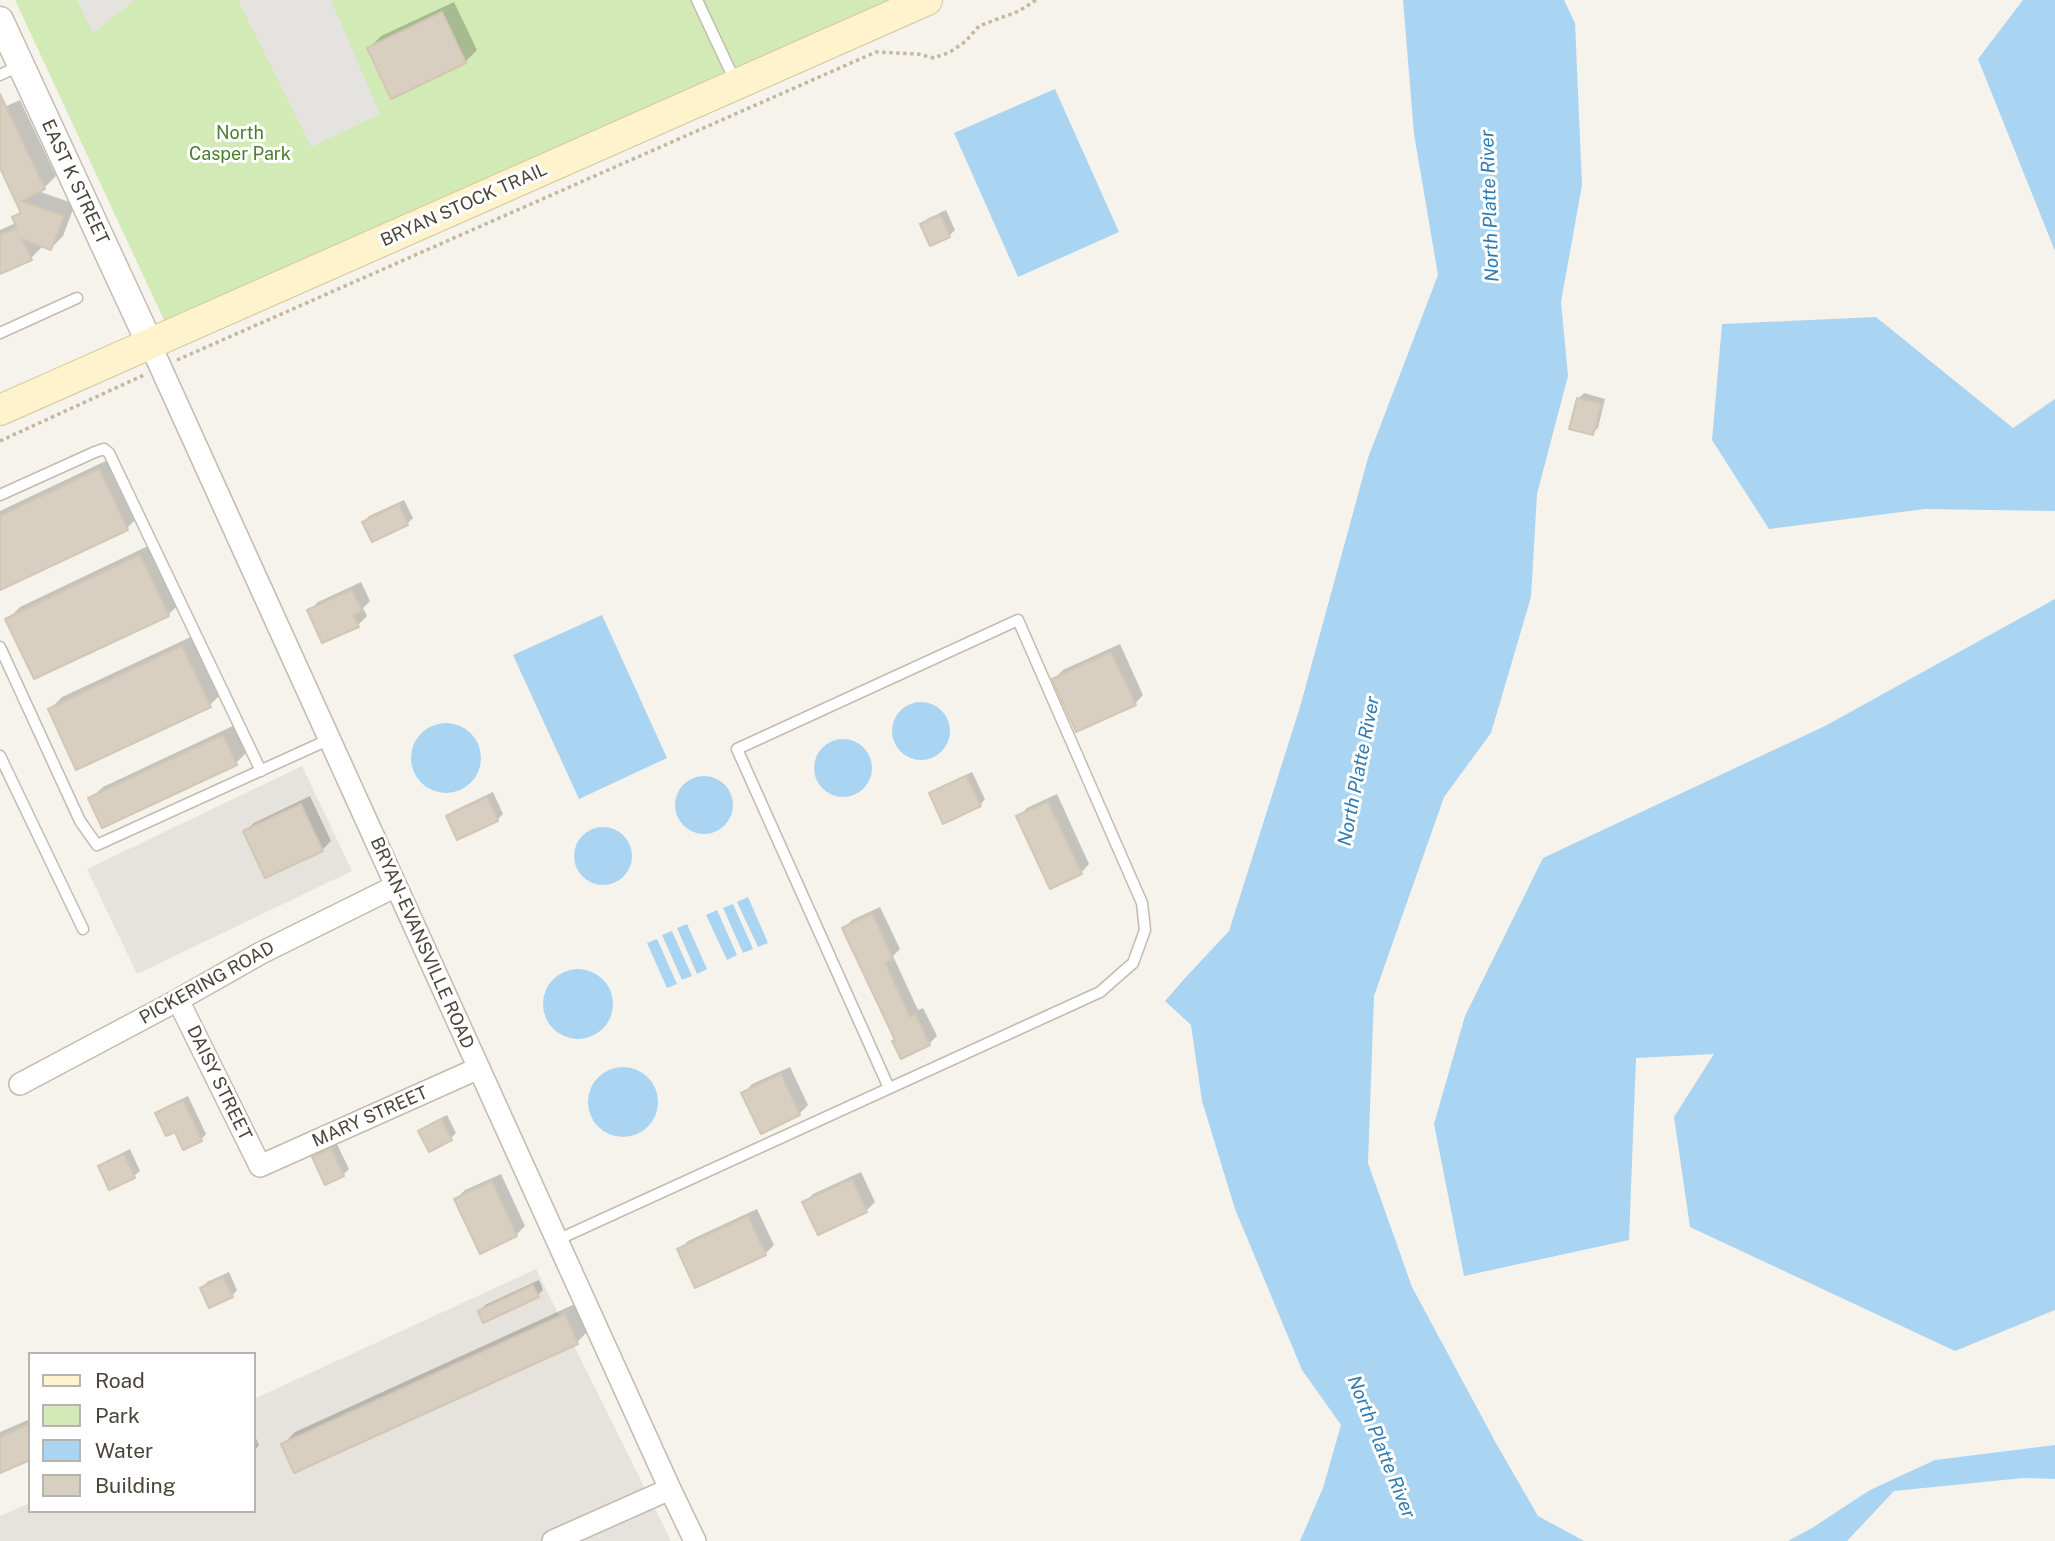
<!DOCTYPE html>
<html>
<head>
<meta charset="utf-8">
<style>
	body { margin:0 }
	#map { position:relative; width:2055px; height:1541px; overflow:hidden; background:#f6f3ec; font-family:"Public Sans",sans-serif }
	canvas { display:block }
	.legend { position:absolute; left:28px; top:1352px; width:228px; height:161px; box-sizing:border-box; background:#fff; border:2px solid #b7b4b0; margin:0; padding:9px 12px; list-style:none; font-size:21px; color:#4b4439 }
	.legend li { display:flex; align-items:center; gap:14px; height:35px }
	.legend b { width:35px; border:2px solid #b7b4b0 }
</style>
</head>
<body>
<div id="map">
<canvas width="2055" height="1541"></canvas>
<ul class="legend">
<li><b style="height:9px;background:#fff3cd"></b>Road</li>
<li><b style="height:19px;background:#d2eab5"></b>Park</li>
<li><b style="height:19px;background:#a9d4f2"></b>Water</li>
<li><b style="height:19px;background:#d8cfc1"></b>Building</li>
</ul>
</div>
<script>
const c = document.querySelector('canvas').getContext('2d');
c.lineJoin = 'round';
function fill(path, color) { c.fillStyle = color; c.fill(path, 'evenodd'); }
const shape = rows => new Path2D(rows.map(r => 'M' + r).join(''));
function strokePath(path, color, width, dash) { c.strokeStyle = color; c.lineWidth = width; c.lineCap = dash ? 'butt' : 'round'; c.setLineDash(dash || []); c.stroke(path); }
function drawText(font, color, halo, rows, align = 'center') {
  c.font = font + ' "Public Sans",sans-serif'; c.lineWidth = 6; c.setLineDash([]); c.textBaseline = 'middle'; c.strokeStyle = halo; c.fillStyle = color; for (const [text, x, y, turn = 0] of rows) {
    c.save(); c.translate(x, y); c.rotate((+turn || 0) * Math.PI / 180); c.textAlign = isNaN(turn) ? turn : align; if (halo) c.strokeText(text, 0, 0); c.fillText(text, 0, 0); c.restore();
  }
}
fill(shape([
	[302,766,352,871,137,974,87,869],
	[536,1269,671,1541,0,1541,0,1516,30,1503,30,1511,254,1511,254,1399]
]), '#e6e2dd');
fill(shape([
	[15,0,889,0,170,333]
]), '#d2eab5');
fill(shape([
	[77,0,135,0,93,33],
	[238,0,331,0,380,114,311,147]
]), '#e5e3e0');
fill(shape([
	[1403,0,1564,0,1575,23,1582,185,1561,302,1568,376,1537,494,1531,597,1491,733,1444,797,1374,996,1368,1163,1412,1287,1497,1445,1538,1516,1584,1541,1300,1541,1323,1488,1341,1425,1302,1370,1235,1209,1202,1101,1191,1025,1165,1001,1186,977,1229,931,1300,707,1368,458,1438,275,1414,134],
	[2023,0,2055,0,2055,251,1978,59],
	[1055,89,1119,232,1018,277,954,133],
	[1876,317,2013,428,2055,399,2055,511,1925,509,1769,529,1712,440,1722,324],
	[2055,599,2055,1310,1955,1351,1690,1227,1674,1117,1714,1054,1636,1058,1629,1240,1464,1276,1434,1124,1465,1016,1543,858,1825,726],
	[602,615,667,758,579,799,513,655],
	'892 731a29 29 0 1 1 58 0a29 29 0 1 1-58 0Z',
	'411 758a35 35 0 1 1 70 0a35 35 0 1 1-70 0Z',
	'814 768a29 29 0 1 1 58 0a29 29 0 1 1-58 0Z',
	'675 805a29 29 0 1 1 58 0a29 29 0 1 1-58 0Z',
	'574 856a29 29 0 1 1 58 0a29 29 0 1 1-58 0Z',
	[748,897,768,943,758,947,737,902],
	[733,904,753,949,743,953,723,908],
	[717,910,737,955,727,960,706,915],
	[687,924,707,969,697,974,677,928],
	[672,931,692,976,682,980,662,935],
	[657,939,677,984,667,988,647,943],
	'543 1004a35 35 0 1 1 70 0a35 35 0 1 1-70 0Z',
	'588 1102a35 35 0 1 1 70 0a35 35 0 1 1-70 0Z',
	[2055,1445,2055,1479,2023,1478,1894,1491,1847,1541,1788,1541,1812,1528,1870,1490,1935,1460]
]), '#a9d4f2');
fill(shape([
	[454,2,477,50,465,62,369,48,381,36],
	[20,100,56,176,44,188,38,191,75,204,63,236,51,248,44,245,31,258,0,273,0,230,16,223,14,218,22,210,0,164,0,109],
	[946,210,955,230,949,236,931,244,922,225,927,219],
	[1584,393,1605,399,1598,428,1592,433,1578,399],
	[112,458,139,516,127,528,0,588,0,511],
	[404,500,413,518,407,524,364,522,369,516],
	[152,544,180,603,168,615,8,619,20,607],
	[361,582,370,601,363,608,367,616,358,625,309,611,318,602],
	[195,635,222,693,210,705,50,709,62,697],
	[1120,644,1143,695,1135,704,1054,679,1063,670],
	[235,725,248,751,236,763,90,799,103,787],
	[972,772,985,799,980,805,931,794,937,788],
	[493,792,503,814,497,820,448,816,453,811],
	[1057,794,1089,864,1081,873,1018,817,1027,808],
	[310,796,331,841,322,850,245,831,254,823],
	[880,907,900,949,893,956,918,1010,923,1008,937,1036,929,1044,896,1039,844,928,852,920],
	[790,1067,808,1105,799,1114,744,1093,752,1084],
	[188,1096,206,1134,201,1140,175,1130,157,1113,163,1108],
	[447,1115,456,1133,451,1138,420,1131,426,1126],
	[337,1144,349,1169,343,1175,314,1158,320,1152],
	[130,1149,140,1171,134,1176,100,1166,106,1161],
	[861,1172,875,1202,866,1211,804,1203,813,1194],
	[501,1174,525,1226,516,1235,456,1199,465,1190],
	[757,1209,774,1245,765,1254,679,1250,688,1241],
	[229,1272,237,1290,232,1296,202,1288,207,1282],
	[539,1280,543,1290,538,1295,480,1311,485,1305],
	[577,1303,589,1330,577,1342,295,1471,283,1444,295,1432],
	[30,1419,30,1458,0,1471,0,1432],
	[254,1434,259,1445,254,1451]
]), '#0003');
const building = shape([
	[442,12,466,63,391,99,367,48,442,12],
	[0,94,45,189,21,201,64,216,51,250,22,239,32,260,0,274,0,235,17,228,12,217,21,213,0,168,0,94],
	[940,215,950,237,930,246,920,224,940,215],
	[1577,398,1601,404,1593,435,1569,429,1577,398],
	[99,469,128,530,0,590,0,516,99,469],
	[399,504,408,525,372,542,362,522,399,504],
	[140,555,169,616,34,679,5,619,140,555],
	[352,590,362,611,353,615,359,627,322,643,307,610,352,590],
	[182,646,211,707,76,770,48,709,182,646],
	[1111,652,1136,705,1076,732,1052,679,1111,652],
	[223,735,237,765,102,828,88,798,223,735],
	[966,776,981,806,943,824,929,793,966,776],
	[487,797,498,821,457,840,446,816,487,797],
	[1048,802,1082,874,1050,889,1016,816,1048,802],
	[301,804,323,851,265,878,243,831,301,804],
	[872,913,893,959,885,963,910,1017,915,1014,930,1045,901,1059,892,1041,895,1040,842,928,872,913],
	[781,1074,800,1115,761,1134,741,1093,781,1074],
	[183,1100,202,1141,183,1150,175,1132,166,1136,155,1113,183,1100],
	[441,1119,452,1140,429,1152,418,1131,441,1119],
	[331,1148,344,1176,325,1185,312,1157,331,1148],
	[124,1154,135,1178,109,1190,98,1166,124,1154],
	[852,1179,867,1212,818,1235,802,1202,852,1179],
	[492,1181,517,1236,480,1254,454,1199,492,1181],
	[748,1216,766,1255,695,1288,677,1249,748,1216],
	[223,1277,233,1297,209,1308,200,1288,223,1277],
	[533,1285,539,1297,483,1323,478,1311,533,1285],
	[565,1314,578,1344,294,1473,281,1444,565,1314],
	[30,1424,30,1460,0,1473,0,1437,30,1424]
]);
fill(building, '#d8cfc1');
strokePath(building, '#d3c7b4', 2);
const service = shape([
	[697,0,736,83],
	[0,75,21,65],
	[0,333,77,298],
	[0,495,95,452,104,449,109,453,261,771],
	[0,647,80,821,97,845,330,739],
	[0,756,83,929],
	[557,1240,1100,992,1133,963,1145,930,1142,903,1018,620,737,749,889,1088]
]);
const minor = shape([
	[150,344,670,1489,695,1541],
	[178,1000,260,1166,479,1068],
	[20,1084,178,1000,261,953,396,886],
	[553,1541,670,1489]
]);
const tertiary = shape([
	[0,20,150,344]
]);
const secondary = shape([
	[0,410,927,0]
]);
strokePath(service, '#c2bbae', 13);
strokePath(minor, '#c2bbae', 24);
strokePath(tertiary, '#c2bbae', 29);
strokePath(secondary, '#d6c79b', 32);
strokePath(shape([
	[177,360,876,52,918,54,934,58,950,52,966,41,979,26,1019,11,1036,0],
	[0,441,144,375]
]), '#c4b79f', 3.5, [3.5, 3.5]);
strokePath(service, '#fff', 10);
strokePath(minor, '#fff', 21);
strokePath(tertiary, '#fff', 26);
strokePath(secondary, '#fff3cd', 30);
drawText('18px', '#4a7f2a', '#fff', [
	["North",240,133],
	["Casper Park",240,154]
]);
drawText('18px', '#4b4439', '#fff', [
	["EAST K STREET",75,182,65],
	["BRYAN STOCK TRAIL",464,205,-24],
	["BRYAN-EVANSVILLE ROAD",422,943,66],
	["PICKERING ROAD",207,983,-29],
	["DAISY STREET",219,1083,64],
	["MARY STREET",370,1117,-24]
]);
drawText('italic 19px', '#2e7ab2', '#fff', [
	["North Platte River",1490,206,-92],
	["North Platte River",1359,771,-79],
	["North Platte River",1381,1447,68]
]);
</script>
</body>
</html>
